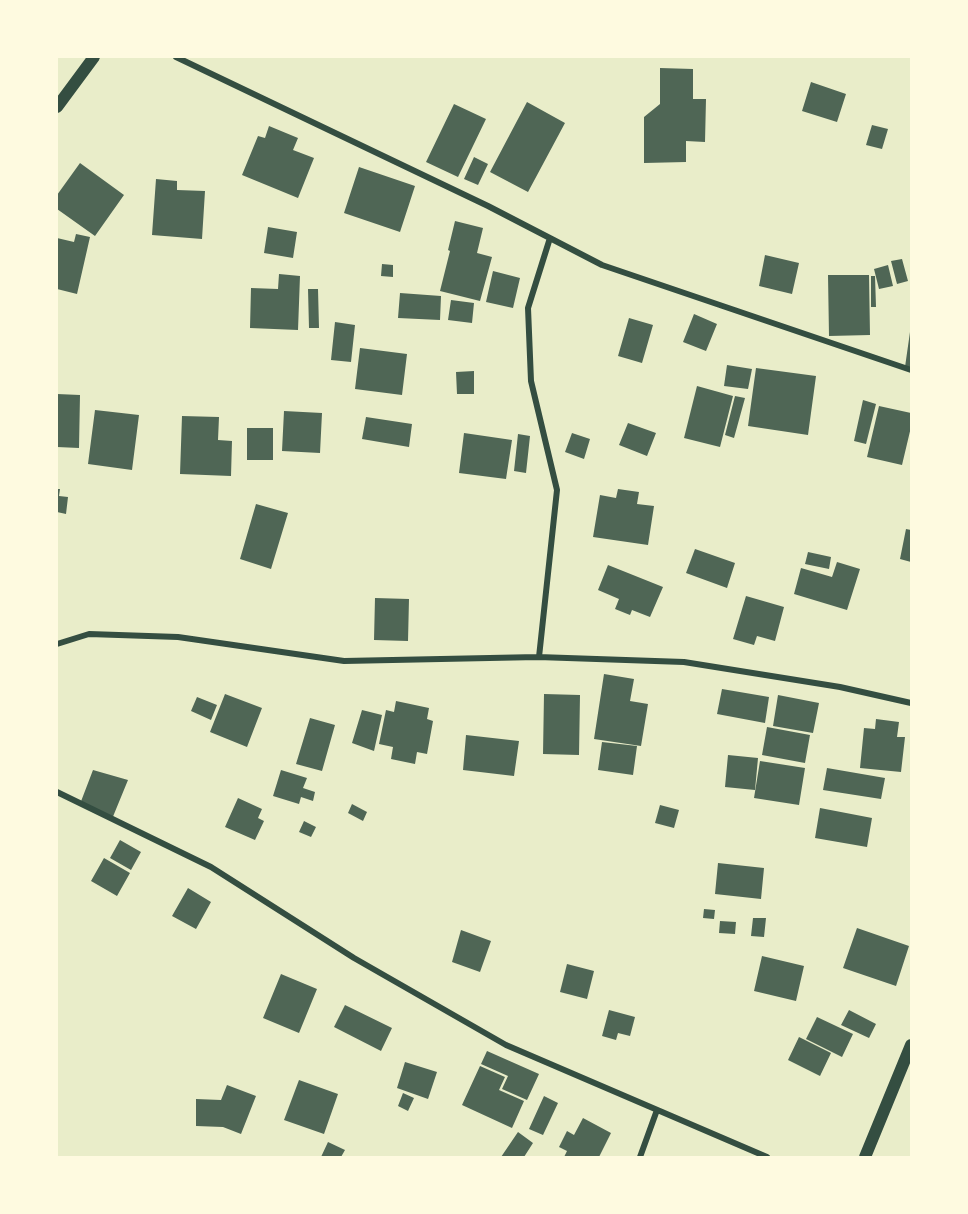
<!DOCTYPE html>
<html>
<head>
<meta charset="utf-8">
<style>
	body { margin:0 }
	#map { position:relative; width:968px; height:1214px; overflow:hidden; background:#e9edc9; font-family:"Libre Baskerville",serif }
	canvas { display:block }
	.frame { position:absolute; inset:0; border:58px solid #fefae0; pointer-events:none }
</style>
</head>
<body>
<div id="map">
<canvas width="968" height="1214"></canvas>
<div class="frame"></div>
</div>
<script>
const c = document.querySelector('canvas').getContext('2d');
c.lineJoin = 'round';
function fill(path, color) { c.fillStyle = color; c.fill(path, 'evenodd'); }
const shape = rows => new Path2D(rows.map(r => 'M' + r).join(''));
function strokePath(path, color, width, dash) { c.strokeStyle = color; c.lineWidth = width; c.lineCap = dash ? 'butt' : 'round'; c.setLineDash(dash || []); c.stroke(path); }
fill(shape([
	[660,68,693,69,693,99,706,99,705,142,686,141,686,162,644,163,644,117,660,104],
	[811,82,846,94,837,122,802,111],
	[527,102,565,123,528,192,490,172],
	[454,104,486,119,458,177,426,162],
	[872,125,888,129,882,149,866,145],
	[269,126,298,138,293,150,314,158,298,198,242,175,258,136,265,138],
	[474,157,488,164,478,185,464,179],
	[80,163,124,195,95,236,57,209,57,195],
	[359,167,415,186,400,232,344,213],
	[156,179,177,181,177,190,205,191,202,239,152,235],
	[455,221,483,228,477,253,492,257,480,301,440,291,450,251,448,250],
	[268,227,297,232,293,258,264,253],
	[76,234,90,237,77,294,57,289,57,238,74,242],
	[765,255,799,263,792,294,759,286],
	[902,259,908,281,897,284,891,261],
	[382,264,393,265,393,277,381,276],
	[888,265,893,286,879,289,874,269],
	[493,271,520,278,513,308,486,302],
	[279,274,300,276,298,330,250,328,251,288,278,289],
	[828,275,869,275,870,335,829,336],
	[871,276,875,276,876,307,871,307],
	[308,289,318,289,319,328,309,328],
	[400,293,441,296,440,320,398,318],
	[451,300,474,303,472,323,448,320],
	[694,314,717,324,706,351,683,342],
	[629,318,653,325,642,363,618,356],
	[335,322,355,325,351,362,331,360],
	[910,332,911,332,911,368,905,367],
	[360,348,407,354,402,395,355,389],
	[727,365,752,369,748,389,724,386],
	[756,368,816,376,808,435,748,426],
	[474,371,474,394,457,394,456,372],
	[697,386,733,396,720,447,684,438],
	[57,394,80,395,79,448,57,447],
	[735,396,745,398,734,438,725,435],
	[863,400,876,404,866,444,854,441],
	[879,406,911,413,911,427,902,465,867,457],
	[95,410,139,415,132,470,88,464],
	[284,411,322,413,320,453,282,451],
	[182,416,219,417,218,440,232,441,231,476,180,474],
	[366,417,412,424,409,447,362,439],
	[628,423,656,433,647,456,619,445],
	[247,428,273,428,273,460,247,460],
	[464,433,512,440,506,479,459,473],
	[572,433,590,439,584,459,565,452],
	[518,434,530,436,526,473,514,471],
	[57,489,60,489,59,496,68,497,66,514,57,512],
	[618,489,639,492,637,504,654,506,648,545,593,537,600,495,616,498],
	[256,504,288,513,271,569,240,559],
	[906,529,911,530,911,562,900,559],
	[695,549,735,563,727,588,686,573],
	[808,552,831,557,829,569,805,564],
	[837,562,860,569,847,610,794,594,801,568,832,577],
	[608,565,663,587,650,617,632,610,630,615,615,609,619,599,598,590],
	[746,596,784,607,775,641,757,636,754,645,733,639],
	[375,598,409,599,408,641,374,640],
	[604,674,634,679,630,701,648,704,641,746,594,739],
	[722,689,769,697,765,723,717,714],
	[225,694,262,708,247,747,210,732],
	[544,694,580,695,579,755,543,754],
	[778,695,819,703,813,733,773,726],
	[197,697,217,705,211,720,191,711],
	[396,701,429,708,427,719,433,721,427,754,417,752,415,764,391,759,393,747,379,744,386,710,394,712],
	[362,710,382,715,374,751,352,743],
	[310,718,335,725,322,771,296,764],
	[876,719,899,722,897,737,905,737,901,772,860,768,864,728,875,729],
	[767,727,810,735,805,763,762,755],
	[466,735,519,741,514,776,463,770],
	[602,742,637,746,633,775,598,770],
	[728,755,758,758,755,790,725,787],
	[760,761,805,768,799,805,754,798],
	[827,768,885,778,881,799,823,790],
	[93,770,128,780,112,819,80,804],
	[281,770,307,778,303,788,315,792,313,801,301,797,299,804,273,796],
	[238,798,262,809,258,818,264,821,255,840,225,827],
	[352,804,367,812,363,821,348,813],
	[660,805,679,810,674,828,655,823],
	[820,808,872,818,867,847,815,838],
	[304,821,316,827,311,837,299,832],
	[120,840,141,852,131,870,110,858],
	[104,858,130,873,117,896,91,881],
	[718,863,764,868,761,899,715,894],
	[188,888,211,902,196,929,172,916],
	[704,909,715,910,714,919,703,918],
	[753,918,766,918,764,937,751,936],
	[720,921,736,922,735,934,719,933],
	[857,928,909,946,896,986,843,968],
	[461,930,491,941,480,972,452,962],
	[762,956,804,966,796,1001,754,991],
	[567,964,594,971,587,999,560,992],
	[281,974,317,989,299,1033,263,1018],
	[345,1005,392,1028,381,1051,334,1027],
	[609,1010,635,1017,630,1036,618,1033,616,1040,602,1036],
	[849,1010,876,1024,869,1038,841,1025],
	[817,1017,853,1034,842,1057,806,1039],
	[799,1037,831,1053,820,1076,788,1060],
	[487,1051,539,1074,527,1100,502,1089,508,1076,481,1064],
	[405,1062,437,1072,428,1099,397,1088],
	[480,1066,505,1077,499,1090,524,1101,512,1128,462,1105],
	[299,1080,338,1094,324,1134,284,1120],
	[227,1085,256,1096,241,1134,223,1127,196,1126,196,1099,221,1100],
	[403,1093,414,1098,408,1111,398,1106],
	[544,1096,558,1103,543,1135,529,1129],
	[583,1118,611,1133,599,1157,588,1157,585,1156,584,1157,564,1157,567,1151,559,1147,567,1131,574,1135],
	[518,1132,533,1143,524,1157,501,1157],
	[328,1142,345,1150,341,1157,321,1157]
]), '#4f6655');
strokePath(shape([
	[176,57,488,206,602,265,911,370],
	[57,644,89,634,178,637,344,661,538,657,684,662,840,687,911,703],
	[539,657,557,490,531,381,528,308,550,238],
	[57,792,211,867,354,958,506,1045,767,1157],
	[640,1157,657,1110]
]), '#344e41', 6);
strokePath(shape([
	[57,107,94,57],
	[865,1157,911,1045]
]), '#344e41', 12);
</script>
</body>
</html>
